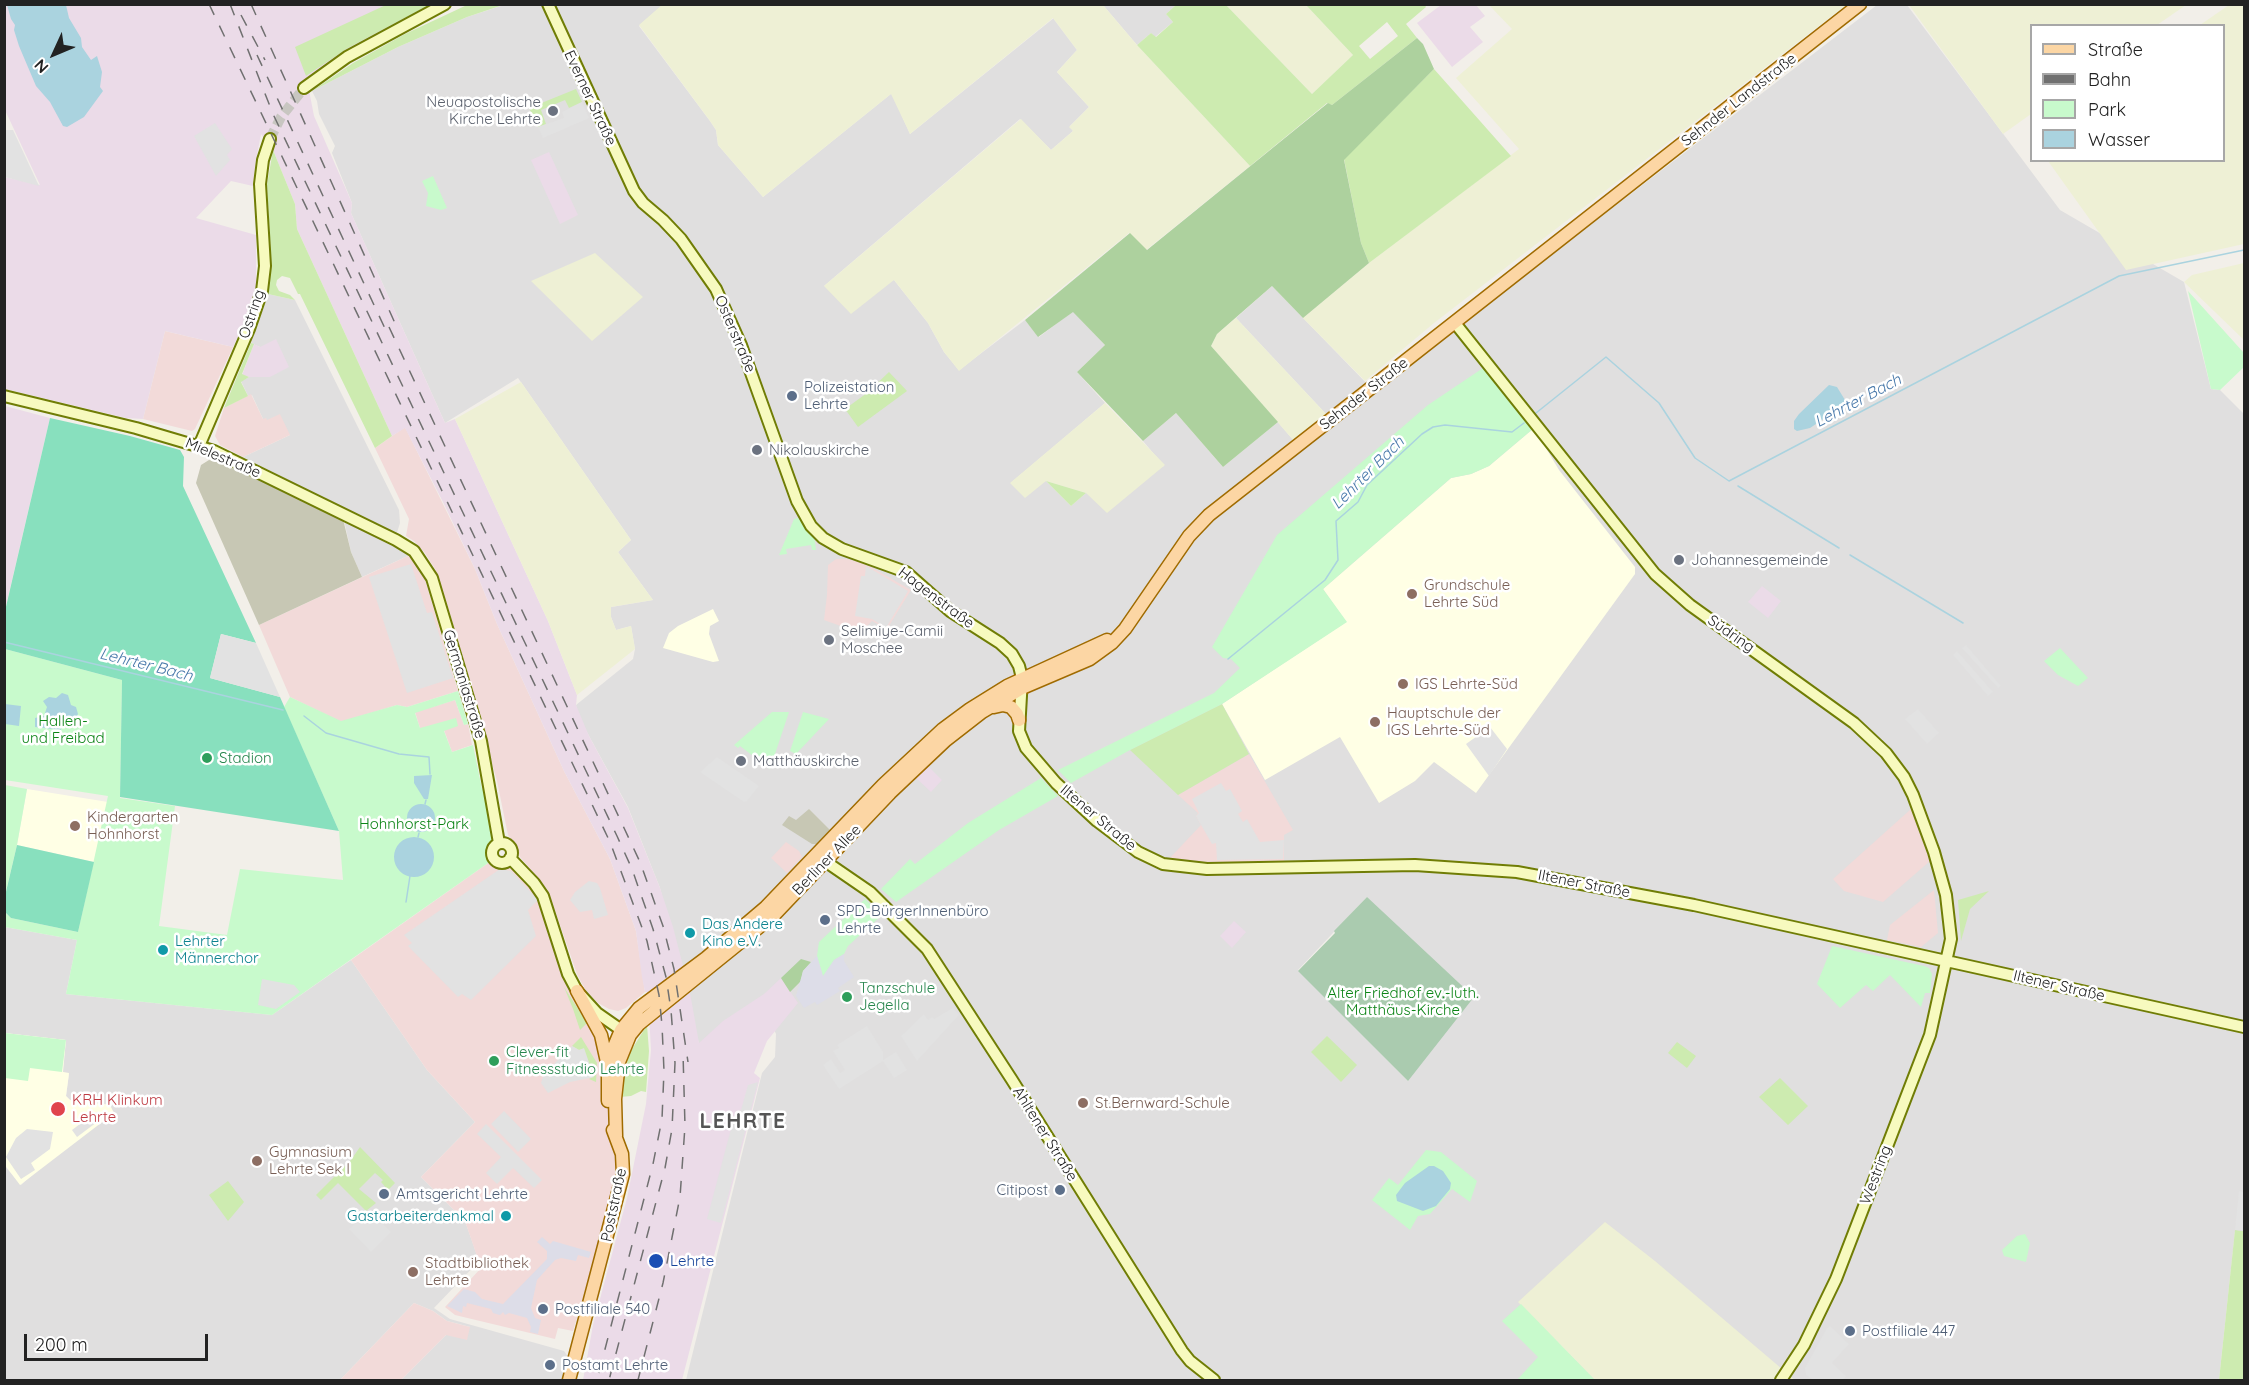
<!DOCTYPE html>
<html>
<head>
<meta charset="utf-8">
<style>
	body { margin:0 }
	#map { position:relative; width:2249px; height:1385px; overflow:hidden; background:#f2efe9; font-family:Quicksand,sans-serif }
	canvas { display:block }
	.frame { position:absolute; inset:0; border:6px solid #222; pointer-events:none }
	.legend { position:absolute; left:2030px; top:24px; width:195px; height:138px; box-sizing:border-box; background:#fff; border:2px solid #a7a7a7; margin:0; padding:8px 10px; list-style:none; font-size:18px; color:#222 }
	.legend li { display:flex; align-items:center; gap:12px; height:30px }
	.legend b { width:30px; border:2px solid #a7a7a7 }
	.north { position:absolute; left:24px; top:24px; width:60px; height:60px; -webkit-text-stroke:4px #fff; paint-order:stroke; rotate:226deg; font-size:16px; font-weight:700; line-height:24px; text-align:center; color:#222 }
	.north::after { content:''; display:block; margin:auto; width:21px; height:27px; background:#222; clip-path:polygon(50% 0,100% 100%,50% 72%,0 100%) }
	.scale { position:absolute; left:24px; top:1334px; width:184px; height:27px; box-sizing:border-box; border:3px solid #222; border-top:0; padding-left:8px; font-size:18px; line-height:21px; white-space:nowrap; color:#222; -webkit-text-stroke:4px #fff; paint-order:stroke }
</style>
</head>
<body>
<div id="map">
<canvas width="2249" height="1385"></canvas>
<div class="frame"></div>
<ul class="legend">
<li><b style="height:8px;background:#fcd6a4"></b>Straße</li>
<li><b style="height:8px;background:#707070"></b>Bahn</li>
<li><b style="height:16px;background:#c8facc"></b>Park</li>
<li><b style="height:16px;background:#aad3df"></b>Wasser</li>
</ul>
<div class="north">N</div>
<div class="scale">200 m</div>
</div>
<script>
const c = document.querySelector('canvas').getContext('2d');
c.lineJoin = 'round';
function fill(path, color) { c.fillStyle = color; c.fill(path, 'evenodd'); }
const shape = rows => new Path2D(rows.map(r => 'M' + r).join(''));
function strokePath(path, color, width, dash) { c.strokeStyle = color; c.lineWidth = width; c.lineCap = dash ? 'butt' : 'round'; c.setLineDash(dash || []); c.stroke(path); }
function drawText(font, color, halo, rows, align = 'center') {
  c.font = font + ' Quicksand,sans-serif'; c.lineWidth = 5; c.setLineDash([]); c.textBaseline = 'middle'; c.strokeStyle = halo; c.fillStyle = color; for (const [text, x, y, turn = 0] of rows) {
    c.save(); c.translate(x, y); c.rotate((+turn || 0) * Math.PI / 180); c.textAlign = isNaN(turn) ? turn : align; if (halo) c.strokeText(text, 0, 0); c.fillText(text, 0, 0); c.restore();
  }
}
fill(shape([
	[504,5,663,5,639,26,710,121,716,130,718,145,763,197,892,93,910,134,1070,5,1053,18,1077,50,1057,72,1089,107,1070,126,1073,131,1051,150,1020,119,824,286,894,280,928,323,944,352,959,370,1025,320,1039,337,1073,311,1105,345,1077,372,1105,403,1011,483,1046,481,1071,506,1086,493,1164,466,1143,441,1176,413,1223,467,1278,422,1294,441,1326,414,1236,318,1272,286,1374,391,1877,5,1907,5,2060,210,2184,282,2211,389,2220,390,2244,414,2244,1231,2235,1231,2219,1380,1795,1380,1519,1302,1595,1380,686,1380,762,1073,775,1057,776,1034,766,1012,699,1044,660,888,628,807,578,716,576,705,633,659,635,649,631,626,616,630,611,617,611,607,653,600,618,552,631,540,518,378,445,423,351,213,352,203,332,153,335,146,319,114,317,101,312,91,398,47,467,17],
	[1367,897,1408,1081,1298,970],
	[1103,5,1176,5,1166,14,1173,22,1155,37,1151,33,1137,45],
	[268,294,295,300,399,510,400,523,394,542,410,555,362,577,351,552,344,520,348,511,243,457,290,435,263,419,252,395,248,396,241,381,249,377,270,377,260,347,251,343],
	[5,927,77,940,66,994,272,1015,351,960,427,1070,475,1122,421,1177,465,1221,479,1261,434,1308,450,1319,564,1351,571,1361,566,1380,401,1380,446,1335,470,1327,447,1321,433,1311,414,1303,340,1380,5,1380,4,1165,21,1185,110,1105,70,1100,66,1096,69,1074,62,1072,66,1040,5,1033]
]), '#e0dfdf');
fill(shape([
	[165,331,233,347,195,429,192,431,143,419],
	[251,394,263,419,266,418,267,420,280,414,290,435,243,457,220,445,215,436,224,408],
	[405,427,475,569,497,624,564,771,610,859,636,931,645,992,626,1008,618,1011,609,1009,598,1003,586,991,577,974,548,890,520,857,516,845,508,835,497,781,449,610,435,569,425,553,414,541,406,536,409,519,375,448],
	[410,555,424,576,458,691,407,707,397,705,341,722,290,697,259,625],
	[836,559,846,559,864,563,911,590,887,629,872,621,860,633,824,620,827,595,828,565],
	[455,700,464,725,468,724,472,745,452,752,444,730,420,728,415,712],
	[1249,754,1293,830,1284,835,1284,863,1211,864,1167,861,1201,825,1196,816,1198,813,1178,795],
	[1911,809,1930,861,1883,902,1844,891,1833,879],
	[786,842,799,851,802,857,787,873,771,858],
	[491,861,495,866,511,863,531,883,543,905,564,976,600,1027,619,1161,613,1198,573,1331,558,1328,555,1339,455,1315,445,1307,481,1268,465,1221,421,1177,475,1122,427,1070,351,960],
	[1934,890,1938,933,1921,947,1887,940,1890,925],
	[414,1303,433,1311,447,1321,470,1327,467,1340,446,1335,401,1380,340,1380]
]), '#f2dad9');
fill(shape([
	[5,5,451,5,348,56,308,85,314,116,352,203,351,213,445,423,455,419,548,621,577,695,576,705,589,736,628,808,660,888,673,927,690,993,699,1043,723,1021,764,994,781,978,798,1003,767,1041,754,1073,760,1078,682,1380,583,1380,593,1325,627,1198,646,1104,651,1050,649,1014,647,992,645,992,642,977,636,931,610,859,564,771,497,624,475,569,443,502,405,428,392,436,297,229,295,204,273,150,261,134,255,165,253,186,231,181,196,218,256,235,256,297,233,347,165,331,143,419,126,418,5,389,5,177,40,185,5,110],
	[1441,5,1476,5,1485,16,1470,27,1483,42,1452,67,1417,23],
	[549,152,578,215,560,224,531,160],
	[276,339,289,367,270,377,249,377,242,375,254,344,260,347],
	[5,406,50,418,5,610,4,407],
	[1762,586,1781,601,1768,618,1748,602],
	[927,765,942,780,931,792,915,777],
	[1234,921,1246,932,1232,948,1220,936]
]), '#ebdbe8');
fill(shape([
	[1534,428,1559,470,1635,567,1635,574,1476,793,1434,762,1415,781,1379,803,1340,737,1265,780,1222,704,1346,622,1323,589,1451,478,1471,474,1489,466],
	[713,609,719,621,710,626,709,634,719,661,713,662,663,648,669,633,678,626],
	[27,789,108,802,94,862,17,845],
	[4,1033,66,1040,63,1072,69,1073,66,1096,70,1100,110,1105,114,1113,20,1185,5,1165]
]), '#ffffe5');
fill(shape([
	[209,460,221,462,343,519,351,552,362,577,259,625,196,483,201,465],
	[809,809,830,830,816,844,812,844,782,825,789,816,796,820]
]), '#c7c7b4');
fill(shape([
	[663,4,1103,5,1137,45,1250,166,1146,250,1129,233,959,371,944,352,928,323,894,280,851,314,824,286,1021,119,1051,150,1073,131,1069,127,1089,107,1057,72,1077,50,1053,18,910,134,891,94,763,197,718,145,716,130,710,121,639,25],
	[1226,5,1306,5,1353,55,1312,94],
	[1489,5,1846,5,1434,323,1365,381,1303,318,1369,263,1519,149,1456,78,1512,29],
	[1909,5,2186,5,2157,25,2032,26,2031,114,2003,134],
	[2229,5,2244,5,2244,244,2126,270,2048,161,2224,160,2224,26,2200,25],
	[595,253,643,297,592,341,531,281],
	[2244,263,2244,340,2184,282,2192,275],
	[1236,318,1327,415,1294,441,1211,346,1217,334],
	[521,382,631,540,618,552,653,600,611,607,611,617,616,630,631,626,635,649,577,695,548,621,455,419],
	[1105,403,1165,465,1107,513,1086,493,1046,481,1025,498,1010,483],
	[1605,1222,1655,1261,1795,1380,1595,1380,1518,1302]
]), '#eef0d5');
fill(shape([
	[388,4,429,5,348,48,306,76,295,47],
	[1424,4,1426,7,1406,24,1417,38,1332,105,1327,103,1250,166,1137,45,1151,33,1156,37,1173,22,1166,14,1176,5,1226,5,1312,94,1353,55,1306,5],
	[1387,22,1398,36,1370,59,1359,46],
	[467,5,503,5,467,17,398,47,312,91,353,63,405,34],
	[1434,69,1511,156,1369,263,1361,243,1344,159],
	[576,89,582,102,569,108,565,100,541,110,546,124,538,127,529,108],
	[273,150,295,204,297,229,392,436,375,448,300,294,298,294,290,278,282,276,277,280,276,285,279,291,290,295,295,300,268,294,271,255,267,185],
	[251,343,254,344,242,374,249,377,241,382,248,396,224,408],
	[889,372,907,391,858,427,845,409,867,393],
	[1046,481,1086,493,1071,506],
	[1222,704,1249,754,1178,795,1130,750],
	[1989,891,1970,909,1961,941,1958,900],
	[564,987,587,1023,580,1030,573,1009],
	[647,1025,649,1051,646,1092,641,1091,631,1096,620,1097,629,1054],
	[1327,1036,1357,1065,1341,1082,1311,1052],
	[581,1037,597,1063,596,1082,589,1079,593,1077,583,1049,579,1050,572,1046],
	[1677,1042,1696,1056,1687,1068,1668,1053],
	[1780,1078,1808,1106,1788,1125,1759,1097],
	[360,1147,395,1183,388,1190,381,1182,383,1180,375,1173,359,1189,376,1203,366,1211,338,1183,321,1200,316,1195,351,1160],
	[228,1181,244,1202,228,1221,209,1195],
	[2235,1230,2244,1231,2244,1380,2219,1380]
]), '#cdebb0');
fill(shape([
	[1417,38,1423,44,1434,69,1344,160,1361,243,1369,263,1303,318,1272,286,1217,334,1211,346,1278,422,1223,467,1176,413,1143,441,1077,372,1105,345,1073,312,1038,337,1025,320,1130,233,1147,250,1328,103,1332,105],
	[801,959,811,962,803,971,801,981,790,992,781,978]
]), '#add19e');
fill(shape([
	[1367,897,1474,997,1408,1081,1298,971,1335,933,1334,931]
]), '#aacbaf');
fill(shape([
	[433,176,447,208,441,210,426,206,428,193,422,181],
	[2188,291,2244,353,2244,367,2220,390,2211,389],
	[1486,366,1534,428,1489,466,1471,474,1451,478,1323,589,1347,622,1222,704,1130,750,1071,783,1058,770,1214,693,1240,668,1231,659,1223,658,1212,647,1277,535,1428,405],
	[798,518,814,536,816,550,812,550,811,545,786,549,787,554,779,555,794,519],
	[2060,648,2088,678,2078,686,2058,675,2044,661],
	[5,649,122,680,120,798,175,806,159,926,227,935,240,869,343,880,339,831,284,707,290,697,341,721,397,705,407,707,458,691,468,724,464,725,455,700,415,713,420,728,456,718,458,726,444,731,452,752,473,745,482,789,486,790,492,822,493,842,488,850,491,861,272,1015,66,994,77,940,5,927,4,912,11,918,78,932,108,796,5,780],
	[772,712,789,712,770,769,740,746,738,748,734,745],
	[803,712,829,719,796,754,790,751],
	[1041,778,1058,796,999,830,896,902,881,889,910,859,915,864,968,823],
	[5,785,27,789,17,845,5,895],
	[865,899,882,915,848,946,844,954,834,960,823,977,817,956,819,942],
	[1832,946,1924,966,1929,968,1932,974,1930,993,1925,993,1921,1007,1890,975,1873,991,1866,985,1840,1008,1817,984],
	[5,1033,66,1040,62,1072,30,1068,28,1081,5,1078],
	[1426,1150,1441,1152,1477,1181,1470,1202,1452,1189,1430,1214,1418,1216,1410,1230,1372,1200,1389,1178,1398,1185],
	[2025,1234,2030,1243,2026,1262,2004,1256,2002,1250,2017,1236],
	[1521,1304,1595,1380,1517,1380,1538,1357,1502,1321]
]), '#c8facc');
fill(shape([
	[50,418,130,436,180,450,184,457,183,486,256,643,221,634,210,678,280,697,339,831,120,797,122,680,5,649,5,611],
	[17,845,94,862,78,932,11,918,5,912,5,896]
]), '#88e0be');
fill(shape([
	[582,102,589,118,543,138,538,127,564,118,562,112],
	[215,123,232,149,227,155,230,160,216,176,194,136],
	[4,130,13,130,39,186,5,177],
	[411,564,427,613,432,612,453,678,407,693,369,577],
	[866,566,908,591,886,628,872,619,855,616,861,576,865,576],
	[221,634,256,643,280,697,210,678],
	[1966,645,2001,686,1998,688,1962,648],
	[1957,651,1993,692,1988,696,1953,655],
	[1918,709,1939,733,1927,744,1905,719],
	[1490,727,1507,749,1489,776,1466,744],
	[717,757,759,786,747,801,744,802,700,772],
	[1221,783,1226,791,1230,789,1242,811,1238,814,1243,822,1247,819,1260,842,1284,840,1283,859,1217,860,1216,843,1212,844,1196,816,1199,813,1192,799],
	[500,869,511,871,538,900,528,910,536,936,471,1000,462,994,458,997,408,946,412,943,404,935],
	[589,881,597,883,600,888,608,915,594,919,592,910,580,912,570,900,575,892],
	[262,979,294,985,300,992,276,1009,258,1005],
	[953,1008,959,1015,917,1061,901,1036,924,1014,928,1020,932,1017,934,1019],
	[867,1026,883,1052,883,1060,896,1052,907,1070,894,1078,883,1061,839,1089,823,1065,831,1059,840,1073,845,1070,833,1051,839,1048,837,1045],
	[572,1046,579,1050,584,1048,594,1077,570,1082,548,1093,541,1083,544,1074],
	[758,1082,721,1223,707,1219,735,1114,741,1110,748,1085],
	[504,1111,531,1139,518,1152,491,1124],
	[96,1112,101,1119,77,1137,72,1130],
	[486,1124,542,1180,534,1188,513,1168,497,1184,486,1173,501,1157,477,1134],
	[27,1129,53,1132,50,1149,31,1163,35,1170,21,1179,6,1157,16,1138],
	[2239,1191,2244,1192,2244,1231,2235,1230],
	[369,1210,391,1232,371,1252,349,1229],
	[1830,1326,1849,1344,1832,1363,1846,1376,1843,1380,1813,1380,1806,1375,1805,1368,1827,1328]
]), '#e2e2e2');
fill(shape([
	[844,954,844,961,854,977,838,988,840,991,817,1005,815,1002,804,1008,796,996,803,971,817,956,823,976,834,960],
	[542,1237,550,1244,553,1241,591,1252,589,1258,578,1255,576,1261,561,1258,555,1260,537,1280,531,1308,535,1318,541,1320,538,1334,530,1332,531,1327,527,1318,509,1313,505,1315,503,1312,500,1315,493,1313,491,1309,467,1303,466,1307,463,1306,462,1313,447,1306,464,1289,475,1292,482,1299,503,1304,547,1259,547,1251,537,1242]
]), '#dddde8');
fill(shape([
	[21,4,66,5,69,18,81,38,82,47,91,60,97,56,102,72,100,87,103,91,84,117,67,127,63,126,50,102,36,86,19,46,14,30,15,25,11,19,7,5],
	[1829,385,1837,387,1845,400,1840,408,1810,428,1797,431,1794,429,1794,421,1799,414],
	[62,693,68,695,71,705,76,707,78,714,75,720,70,723,61,723,61,730,35,727,35,718,44,716,47,707,43,701,49,697,56,698],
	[5,704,21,706,19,726,5,724],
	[432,775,428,799,424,799,414,783,414,776],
	'407 818a14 14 0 1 1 28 0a14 14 0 1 1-28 0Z',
	'394 857a20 20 0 1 1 40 0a20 20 0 1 1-40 0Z',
	[1429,1166,1434,1166,1443,1171,1451,1183,1450,1189,1436,1206,1423,1211,1397,1201,1396,1195,1405,1183]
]), '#aad3df');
strokePath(shape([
	[1536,413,1606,357,1659,403,1695,458,1729,481,2119,276,2244,250],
	[1738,486,1839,548],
	[1850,555,1963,623],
	[4,642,283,710],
	[1228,659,1325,580,1338,560,1336,521,1358,502,1367,485,1422,434,1433,427,1445,425,1512,432,1524,423],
	[304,716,326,733,399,754,429,757,430,774],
	[425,804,426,800],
	[418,837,419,833],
	[406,902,410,876]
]), '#aad3df', 1.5);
strokePath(shape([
	[270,139,281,117,304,88]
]), '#c8c6c1', 10, [10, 5]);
const secondary = shape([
	[548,4,634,191,643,203,663,220,681,239,716,289,741,345,797,501,811,526,823,538,842,549,906,572,950,611,1000,643,1012,654,1019,666,1022,678,1019,731,1026,748,1056,783,1097,821,1138,852,1163,864,1207,869,1415,865,1517,872,1694,905,2244,1027],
	[304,88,347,57,445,4],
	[1455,323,1655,574,1690,605,1854,723,1886,753,1904,777,1913,795,1934,852,1946,895,1951,939,1930,1035,1836,1279,1804,1345,1781,1380],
	[4,396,136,428,214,451,396,540,414,551,432,578,481,741,499,843],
	[199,446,249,329,262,291,265,266,260,184,263,160,270,139],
	'492 853a10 10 0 1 1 20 0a10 10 0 1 1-20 0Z',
	[819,857,870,892,927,949,1012,1080,1182,1351,1190,1361,1214,1380],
	[510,858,534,883,543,896,568,974,577,991,597,1013,627,1034]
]);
const primary = shape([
	[994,707,1003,705,1011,707,1017,714,1019,720],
	[577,991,601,1035,607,1062],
	[608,1101,608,1070,613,1049,621,1030,639,1008,706,958,766,907,883,785,943,729,970,709,1007,686,1107,640],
	[616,1136,615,1099,619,1062,630,1035,639,1024,774,915,890,793,946,740,982,712,1004,699,1022,688,1090,659,1112,643,1125,629,1189,536,1209,515,1860,4],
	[569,1380,623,1174,622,1154,613,1130]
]);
strokePath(secondary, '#707d05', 14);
strokePath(primary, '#a06b00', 15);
strokePath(secondary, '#f7fabf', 10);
strokePath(primary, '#fcd6a4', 12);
strokePath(shape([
	[209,4,610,842,647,941,659,995,662,1025,664,1071,662,1119,653,1164,597,1380],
	[230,4,273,114,617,836,632,869,653,929,666,977,671,1010,675,1063,672,1129,665,1168,609,1380],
	[251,4,399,332],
	[241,15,265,60],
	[257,55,389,337],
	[389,327,640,862,663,926,674,969,688,1062],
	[638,1380,663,1283,680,1197,685,1126,683,1053]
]), '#707070', 1.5, [12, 12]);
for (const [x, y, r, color] of [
	[553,111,6,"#6b7280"],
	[792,396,6,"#5c6f8a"],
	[757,450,6,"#6b7280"],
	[1679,560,6,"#6b7280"],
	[1412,594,6,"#8d6e63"],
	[829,640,6,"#6b7280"],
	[1403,684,6,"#8d6e63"],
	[1375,722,6,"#8d6e63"],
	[207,758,6,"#2e9e5b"],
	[741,761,6,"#6b7280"],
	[75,826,6,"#8d6e63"],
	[825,920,6,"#5c6f8a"],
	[690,933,6,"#0f9aa8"],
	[163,950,6,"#0f9aa8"],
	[847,997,6,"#2e9e5b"],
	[494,1061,6,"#2e9e5b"],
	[1083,1103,6,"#8d6e63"],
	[58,1109,8,"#e0444e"],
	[257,1161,6,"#8d6e63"],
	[1060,1190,6,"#5c6f8a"],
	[384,1194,6,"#5c6f8a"],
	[506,1216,6,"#0f9aa8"],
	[656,1261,8,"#1a4fb4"],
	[413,1272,6,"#8d6e63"],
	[543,1309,6,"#5c6f8a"],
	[1850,1331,6,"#5c6f8a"],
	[550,1365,6,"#5c6f8a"]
]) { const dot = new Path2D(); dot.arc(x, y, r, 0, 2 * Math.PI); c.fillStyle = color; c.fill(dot); strokePath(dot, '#fff', 2); }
drawText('15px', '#222', '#fff', [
	["Everner Straße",590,98,65],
	["Sehnder Landstraße",1739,100,-38],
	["Ostring",252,314,-71],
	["Osterstraße",735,334,67],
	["Sehnder Straße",1364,394,-38],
	["Mielestraße",223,458,23],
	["Hagenstraße",936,598,37],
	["Südring",1731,634,35],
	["Germaniastraße",464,684,73],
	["Iltener Straße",1098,818,40],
	["Berliner Allee",827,860,-46],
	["Iltener Straße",1584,884,11],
	["Iltener Straße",2059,986,13],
	["Ahltener Straße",1045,1134,58],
	["Westring",1876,1175,-69],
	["Poststraße",614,1205,-78]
]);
drawText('15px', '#5b616d', '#fff', [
	["Neuapostolische",541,102,"right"],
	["Kirche Lehrte",541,119,"right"],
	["Nikolauskirche",769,450],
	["Johannesgemeinde",1691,560],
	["Selimiye-Camii",841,631],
	["Moschee",841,648],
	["Matthäuskirche",753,761]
], 'left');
drawText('15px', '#4e5e75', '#fff', [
	["Polizeistation",804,387],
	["Lehrte",804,404],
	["SPD-BürgerInnenbüro",837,911],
	["Lehrte",837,928],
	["Citipost",1048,1190,"right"],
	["Amtsgericht Lehrte",396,1194],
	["Postfiliale 540",555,1309],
	["Postfiliale 447",1862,1331],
	["Postamt Lehrte",562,1365]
], 'left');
drawText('15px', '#785e54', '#fff', [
	["Grundschule",1424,585],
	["Lehrte Süd",1424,602],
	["IGS Lehrte-Süd",1415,684],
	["Hauptschule der",1387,713],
	["IGS Lehrte-Süd",1387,730],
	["Kindergarten",87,817],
	["Hohnhorst",87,834],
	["St.Bernward-Schule",1095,1103],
	["Gymnasium",269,1152],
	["Lehrte Sek I",269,1169],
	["Stadtbibliothek",425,1263],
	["Lehrte",425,1280]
], 'left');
drawText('15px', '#0c8416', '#fff', [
	["Hallen-",63,721],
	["und Freibad",63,738],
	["Hohnhorst-Park",414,824],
	["Alter Friedhof ev.-luth.",1403,993],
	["Matthäus-Kirche",1403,1010]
]);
drawText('15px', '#27864d', '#fff', [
	["Stadion",219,758],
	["Tanzschule",859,988],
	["Jegella",859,1005],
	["Clever-fit",506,1052],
	["Fitnessstudio Lehrte",506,1069]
], 'left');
drawText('15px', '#0d838f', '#fff', [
	["Das Andere",702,924],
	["Kino e.V.",702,941],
	["Lehrter",175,941],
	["Männerchor",175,958],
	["Gastarbeiterdenkmal",494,1216,"right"]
], 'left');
drawText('15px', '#be3a42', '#fff', [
	["KRH Klinkum",72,1100],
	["Lehrte",72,1117]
], 'left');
drawText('15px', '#164399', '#fff', [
	["Lehrte",670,1261]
], 'left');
drawText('italic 16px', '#4a7aab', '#fff', [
	["Lehrter Bach",1858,401,-28],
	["Lehrter Bach",1368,473,-45],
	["Lehrter Bach",146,665,14]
]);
c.letterSpacing = '1.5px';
drawText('bold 21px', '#555', '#fff', [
	["LEHRTE",743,1122]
]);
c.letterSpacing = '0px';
</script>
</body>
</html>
